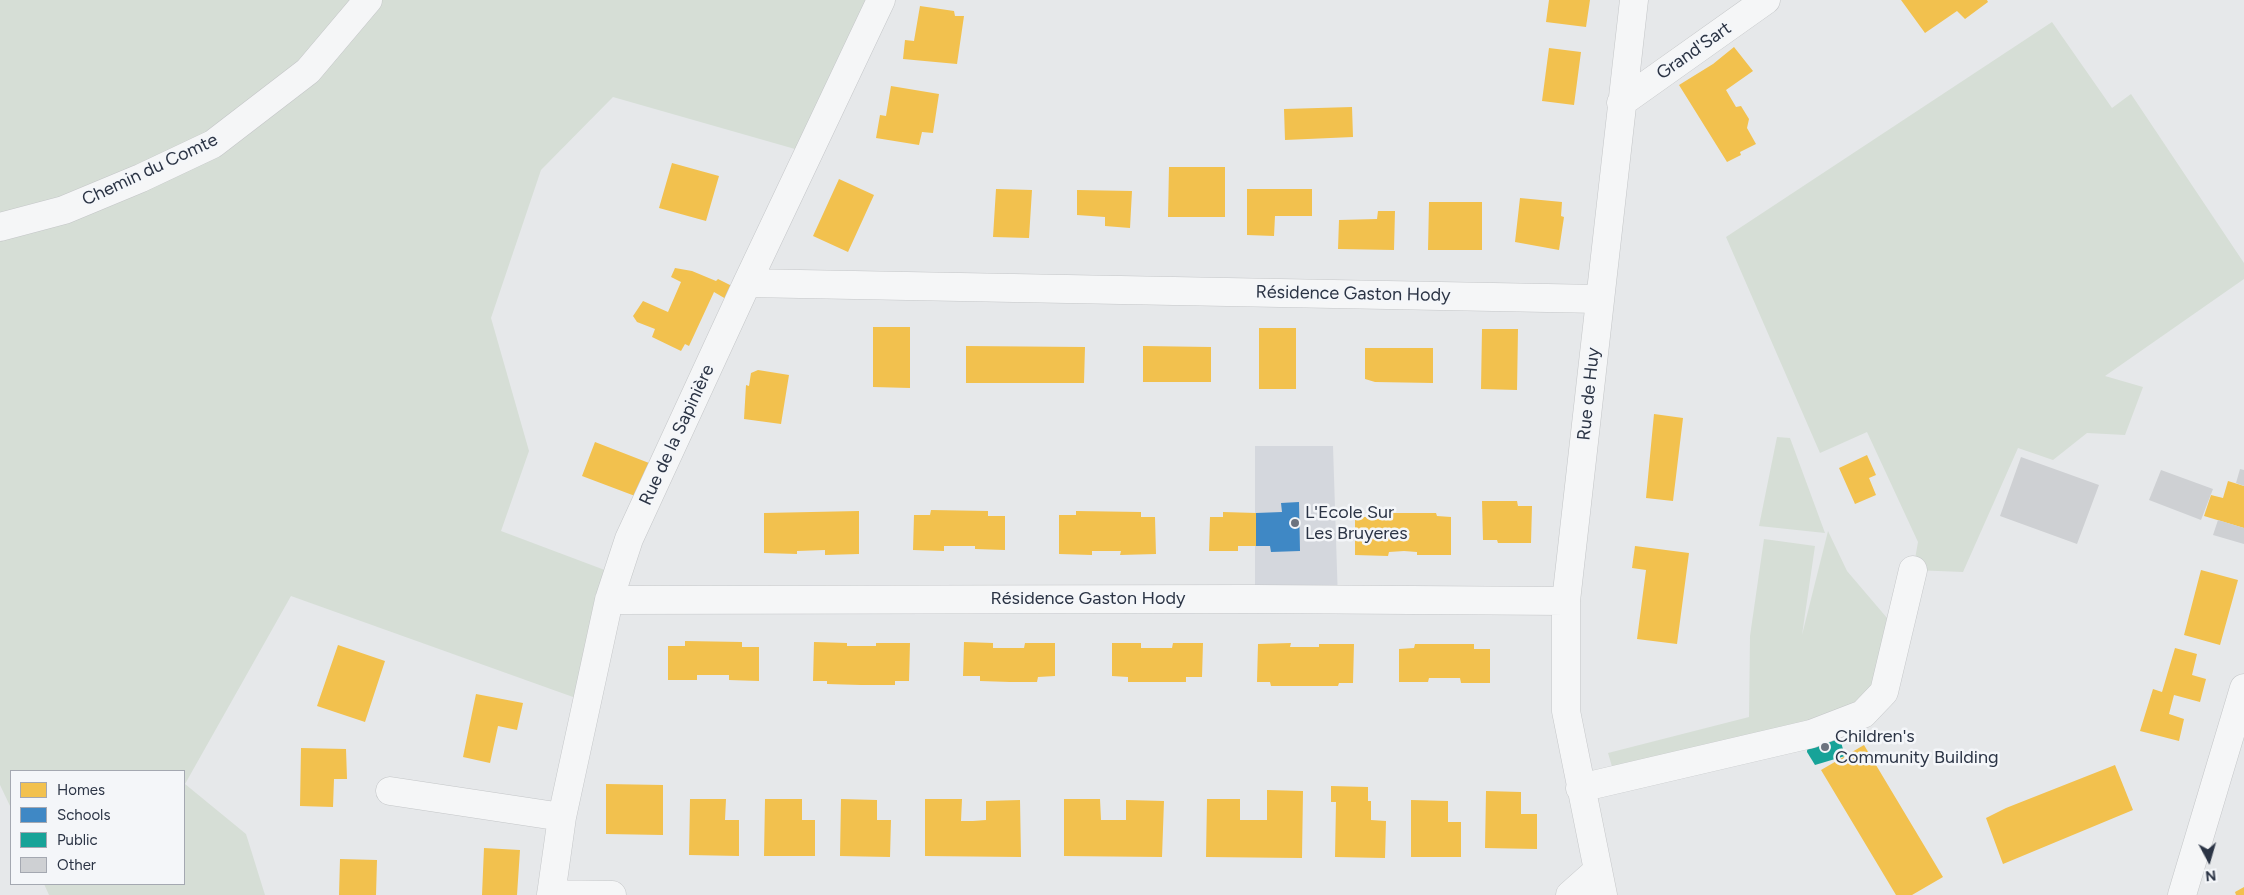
<!DOCTYPE html>
<html>
<head>
<meta charset="utf-8">
<style>
	body { margin:0 }
	#map { position:relative; width:2244px; height:895px; overflow:hidden; background:#e6e8ea; font-family:Figtree,sans-serif }
	canvas { display:block }
	.legend { position:absolute; left:10px; top:770px; width:175px; height:115px; box-sizing:border-box; background:#f4f6f9; border:1px solid #a4a8b1; margin:0; padding:6px 9px; list-style:none; font-size:15px; color:#2b3445 }
	.legend li { display:flex; align-items:center; gap:10px; height:25px }
	.legend b { width:25px; border:1px solid #a4a8b1 }
	.north { position:absolute; left:2184px; top:835px; width:50px; height:50px; -webkit-text-stroke:4px #f4f6f9; paint-order:stroke; rotate:174deg; font-size:14px; font-weight:700; line-height:20px; text-align:center; color:#2b3445 }
	.north::after { content:''; display:block; margin:auto; width:18px; height:22px; background:#2b3445; clip-path:polygon(50% 0,100% 100%,50% 72%,0 100%) }
</style>
</head>
<body>
<div id="map">
<canvas width="2244" height="895"></canvas>
<ul class="legend">
<li><b style="height:14px;background:#f2c14e"></b>Homes</li>
<li><b style="height:14px;background:#3f88c5"></b>Schools</li>
<li><b style="height:14px;background:#17a398"></b>Public</li>
<li><b style="height:14px;background:#ced0d3"></b>Other</li>
</ul>
<div class="north">N</div>
</div>
<script>
const c = document.querySelector('canvas').getContext('2d');
c.lineJoin = 'round';
function fill(path, color) { c.fillStyle = color; c.fill(path, 'evenodd'); }
const shape = rows => new Path2D(rows.map(r => 'M' + r).join(''));
function strokePath(path, color, width, dash) { c.strokeStyle = color; c.lineWidth = width; c.lineCap = dash ? 'butt' : 'round'; c.setLineDash(dash || []); c.stroke(path); }
function drawText(font, color, halo, rows, align = 'center') {
  c.font = font + ' Figtree,sans-serif'; c.lineWidth = 5; c.setLineDash([]); c.textBaseline = 'middle'; c.strokeStyle = halo; c.fillStyle = color; for (const [text, x, y, turn = 0] of rows) {
    c.save(); c.translate(x, y); c.rotate((+turn || 0) * Math.PI / 180); c.textAlign = isNaN(turn) ? turn : align; if (halo) c.strokeText(text, 0, 0); c.fillText(text, 0, 0); c.restore();
  }
}
fill(shape([
	[1255,446,1333,446,1338,601,1255,599]
]), '#d4d7dd');
fill(shape([
	[0,0,881,0,809,153,613,97,541,170,491,318,529,451,501,531,618,575,587,702,291,596,185,784,246,834,265,895,49,895,44,884,184,884,184,771,11,771,11,808,0,785],
	[2052,22,2112,108,2131,94,2244,263,2244,279,2105,376,2143,387,2125,435,2087,433,2053,460,2018,448,1963,572,1913,570,1918,542,1867,432,1820,453,1726,237],
	[1777,437,1790,438,1825,533,1759,526],
	[1828,531,1847,571,1899,632,1863,714,1616,780,1608,753,1749,717,1750,636,1764,539,1815,546,1802,635]
]), '#d6ded6');
fill(shape([
	[1549,0,1590,0,1586,27,1546,22],
	[1901,0,1987,0,1988,2,1965,19,1957,11,1925,33],
	[920,6,954,11,955,16,964,16,957,64,903,59,905,40,914,41],
	[1734,47,1753,71,1726,90,1736,107,1741,106,1749,119,1747,128,1756,144,1740,152,1741,155,1727,162,1679,85,1713,64],
	[1549,48,1581,52,1574,105,1542,101],
	[891,86,939,94,933,133,922,132,919,145,876,138,880,115,886,116],
	[1352,107,1353,137,1285,140,1284,109],
	[672,163,719,176,706,221,659,208],
	[1169,167,1225,167,1225,217,1168,217],
	[839,179,874,195,848,252,813,236],
	[996,189,1032,190,1029,238,993,237],
	[1247,189,1312,189,1312,216,1275,216,1274,236,1247,235],
	[1077,190,1132,191,1130,228,1105,226,1105,217,1077,215],
	[1520,198,1562,202,1561,216,1564,217,1559,250,1515,242],
	[1429,202,1482,202,1482,250,1428,250],
	[1378,211,1395,211,1394,250,1338,249,1339,220,1377,219],
	[675,268,692,271,716,281,718,279,732,286,726,299,714,292,689,346,685,344,681,351,652,337,655,329,637,322,633,316,643,301,668,312,681,282,671,277],
	[873,327,910,327,910,388,873,387],
	[1259,328,1296,328,1296,389,1259,389],
	[1482,329,1518,329,1517,390,1481,389],
	[966,346,1085,347,1084,383,966,383],
	[1143,346,1211,347,1211,382,1143,382],
	[1365,348,1433,348,1433,383,1375,382,1365,379],
	[758,370,789,375,781,424,744,419,746,385,749,386,751,373],
	[1654,414,1683,418,1673,501,1646,498],
	[595,442,649,463,635,496,582,476],
	[1867,455,1876,475,1869,478,1876,495,1855,504,1839,468],
	[2228,481,2244,486,2244,528,2204,516,2211,495,2223,498],
	[1482,501,1517,501,1518,506,1532,506,1531,543,1498,543,1497,540,1483,540],
	[931,510,988,511,988,516,1005,516,1005,550,975,549,975,546,944,546,944,551,913,550,914,515,930,515],
	[859,511,859,554,825,555,825,550,797,551,797,554,764,553,764,513],
	[1076,511,1141,512,1141,517,1155,517,1156,554,1120,555,1121,551,1092,551,1092,555,1059,554,1059,515,1076,515],
	[1223,512,1256,513,1256,546,1238,546,1238,551,1209,551,1210,517,1223,517],
	[1369,513,1436,513,1437,516,1451,517,1451,555,1417,555,1417,552,1404,551,1389,552,1388,556,1355,555,1355,517,1368,517],
	[1635,546,1689,553,1677,644,1637,639,1646,570,1632,568],
	[2201,570,2238,580,2220,645,2184,635],
	[685,641,742,642,742,647,759,647,759,681,729,680,729,675,697,675,697,680,668,680,668,646,685,646],
	[814,642,847,643,847,646,876,646,876,643,910,643,909,681,895,681,895,685,861,685,827,684,827,681,813,681],
	[964,642,993,643,993,648,1024,648,1025,643,1055,643,1055,676,1038,677,1037,682,1010,682,980,681,980,676,963,676],
	[1112,643,1141,643,1141,648,1172,648,1173,643,1203,643,1202,677,1186,677,1186,682,1128,682,1128,677,1112,676],
	[1291,643,1290,647,1319,647,1319,644,1354,644,1353,683,1339,683,1338,686,1271,686,1270,682,1257,682,1258,644],
	[1415,644,1474,644,1474,649,1490,649,1490,683,1461,683,1460,678,1429,678,1428,682,1399,682,1399,649,1414,648],
	[338,645,385,661,365,722,317,706],
	[2175,648,2197,654,2192,675,2206,679,2200,702,2174,695,2169,714,2184,719,2179,741,2140,731,2153,689,2162,692],
	[476,694,523,703,517,730,498,726,490,763,463,757],
	[1864,745,1943,877,1912,895,1896,895,1821,770],
	[301,748,346,749,347,779,334,779,333,807,300,806],
	[2115,765,2133,810,2003,864,1986,818,2006,808],
	[606,784,663,785,663,835,606,834],
	[1331,786,1368,787,1368,801,1371,801,1371,820,1386,821,1385,858,1335,857,1336,802,1331,802],
	[1267,790,1303,791,1302,858,1206,857,1207,799,1240,799,1240,820,1267,820],
	[1486,791,1521,792,1521,814,1537,814,1537,849,1485,848],
	[690,799,726,799,725,820,739,820,739,856,689,855],
	[765,799,802,799,802,820,815,820,815,856,764,856],
	[841,799,877,800,877,820,891,820,890,857,840,856],
	[925,799,962,799,961,821,973,821,986,820,986,801,1020,800,1021,857,925,856],
	[1064,799,1100,799,1101,820,1126,820,1126,800,1164,801,1162,857,1064,856],
	[1411,800,1448,801,1448,822,1461,822,1461,857,1411,857],
	[484,848,520,850,517,895,482,895],
	[340,859,377,860,376,895,339,895],
	[2244,887,2244,895,2236,895,2235,892]
]), '#f2c14e');
fill(shape([
	[1299,502,1300,551,1271,552,1270,546,1256,546,1256,513,1282,512,1281,503]
]), '#3f88c5');
fill(shape([
	[1838,732,1845,756,1815,765,1807,752,1808,741]
]), '#17a398');
fill(shape([
	[2021,457,2099,485,2077,544,2000,516],
	[2240,469,2244,470,2244,486,2236,483],
	[2161,470,2213,489,2201,520,2149,500],
	[2218,520,2244,528,2244,544,2213,535]
]), '#ced0d3');
const minor = shape([
	[1621,103,1766,0],
	[0,227,64,210,141,178,213,144,308,71,368,0],
	[747,283,1600,299],
	[609,600,1255,599,1566,601],
	[1580,788,1811,734,1863,714,1884,692,1913,570],
	[390,791,562,817],
	[551,894,612,895],
	[551,895,562,817,609,600,629,539,747,283,881,0],
	[1570,895,1597,871],
	[1603,895,1566,711,1566,601,1634,0],
	[2182,895,2244,688]
]);
strokePath(minor, '#c4c6c8', 29);
strokePath(minor, '#f5f6f7', 28);
for (const [x, y, r, color] of [
	[1295,523,5,"#6c737f"],
	[1825,747,5,"#6c737f"]
]) { const dot = new Path2D(); dot.arc(x, y, r, 0, 2 * Math.PI); c.fillStyle = color; c.fill(dot); strokePath(dot, '#f4f6f9', 2); }
drawText('18px', '#2b3445', '#f4f6f9', [
	["Grand'Sart",1694,51,-35],
	["Chemin du Comte",150,170,-25],
	["Résidence Gaston Hody",1353,294,1],
	["Rue de Huy",1589,394,-84],
	["Rue de la Sapinière",677,435,-65],
	["Résidence Gaston Hody",1088,599]
]);
drawText('18px', '#2b3445', '#f4f6f9', [
	["L'Ecole Sur",1305,513],
	["Les Bruyeres",1305,534],
	["Children's",1835,737],
	["Community Building",1835,758]
], 'left');
</script>
</body>
</html>
